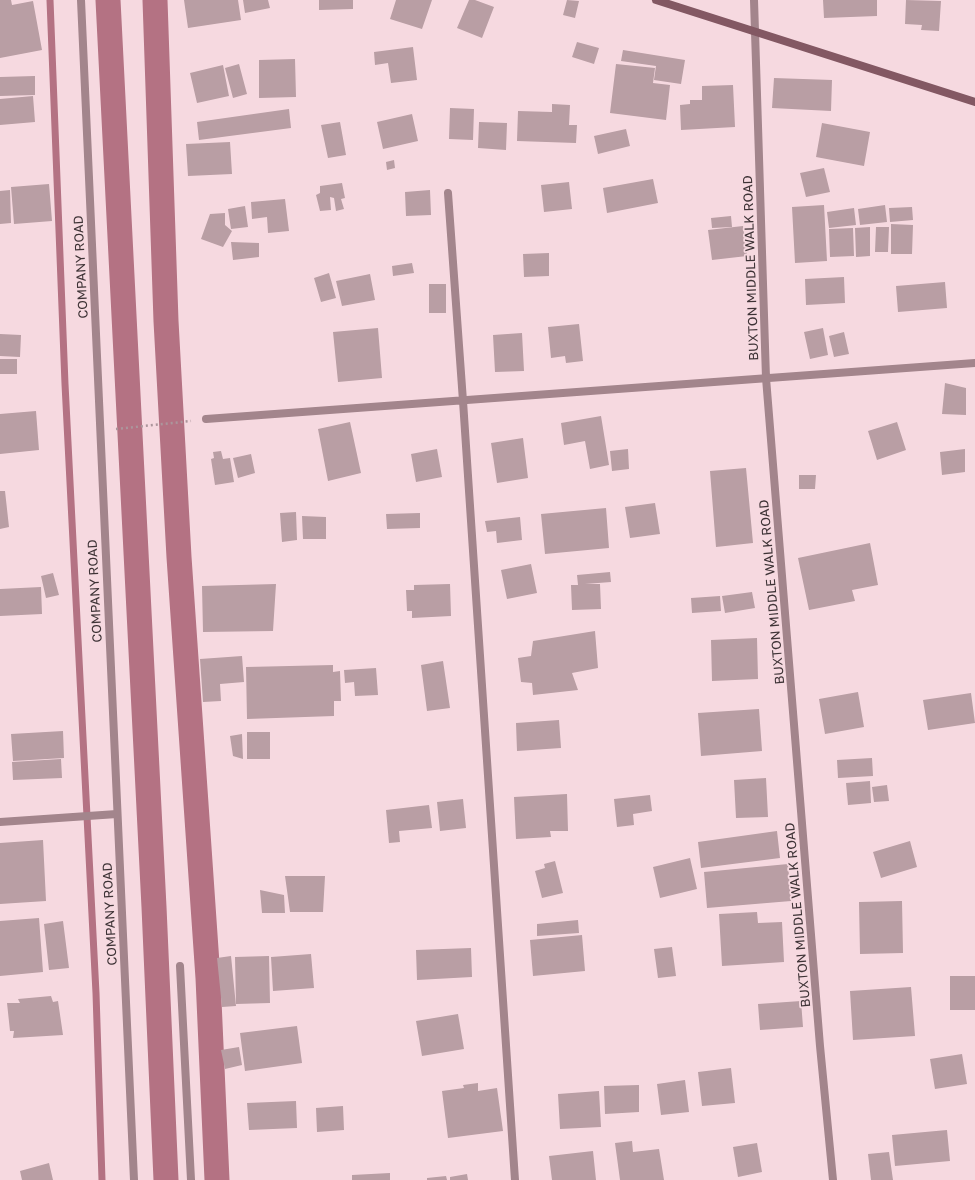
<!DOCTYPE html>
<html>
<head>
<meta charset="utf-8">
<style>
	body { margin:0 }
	canvas { display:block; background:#f6d9e0 }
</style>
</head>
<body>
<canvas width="975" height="1180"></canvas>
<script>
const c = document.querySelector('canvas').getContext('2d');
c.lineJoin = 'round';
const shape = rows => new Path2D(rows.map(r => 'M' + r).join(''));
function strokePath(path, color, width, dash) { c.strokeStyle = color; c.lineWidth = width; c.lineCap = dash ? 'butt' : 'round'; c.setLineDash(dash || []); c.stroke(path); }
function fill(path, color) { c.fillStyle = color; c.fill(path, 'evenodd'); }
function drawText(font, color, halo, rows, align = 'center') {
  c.font = font + ' "Golos Text",sans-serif'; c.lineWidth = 3.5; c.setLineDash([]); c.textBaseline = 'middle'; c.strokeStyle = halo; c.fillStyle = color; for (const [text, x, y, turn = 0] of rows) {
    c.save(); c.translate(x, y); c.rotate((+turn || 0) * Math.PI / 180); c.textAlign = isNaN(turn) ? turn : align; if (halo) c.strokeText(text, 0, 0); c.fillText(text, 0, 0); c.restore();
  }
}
strokePath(shape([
	[50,0,65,384,96,993,102,1180]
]), '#b47283', 7);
strokePath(shape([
	[108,0,154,907,166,1180],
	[155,0,166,321,179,557,208,978,217,1180]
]), '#b47283', 25);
fill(shape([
	[0,0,11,0,12,5,33,1,42,50,0,58],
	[184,0,238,0,241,20,188,28],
	[243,0,268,0,270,8,245,13],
	[319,0,353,0,353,9,319,10],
	[396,0,432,0,422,29,390,19],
	[469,0,475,0,494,7,482,38,457,28],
	[567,0,579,1,575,18,563,15],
	[823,0,877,0,877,16,824,18],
	[906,0,941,1,939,31,921,30,922,25,905,24],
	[577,42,599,48,594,64,572,57],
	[413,47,417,80,391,83,388,63,375,65,374,52],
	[623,50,685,60,681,84,654,80,656,66,621,61],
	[295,59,296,97,259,98,259,60],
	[239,64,247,94,233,98,225,68],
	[616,64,655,68,653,83,670,85,666,120,610,113],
	[223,65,229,96,197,103,190,73],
	[35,76,35,95,0,96,0,77],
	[774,78,832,80,831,111,772,108],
	[733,85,735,127,681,130,680,105,690,104,690,100,702,100,702,86],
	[33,96,35,122,0,125,0,99],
	[552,104,570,105,569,125,577,125,576,143,517,141,518,111,552,112],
	[450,108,474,109,473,140,449,139],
	[289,109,291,128,199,140,197,122],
	[412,114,418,141,383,149,377,122],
	[340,122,346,155,328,158,321,125],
	[479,122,507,123,506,150,478,148],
	[822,123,870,132,864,166,816,157],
	[626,129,630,146,598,154,594,136],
	[230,142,232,174,188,176,186,144],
	[394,160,395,168,387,170,386,162],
	[824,168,830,192,806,197,800,173],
	[653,179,658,203,607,213,603,188],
	[569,182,572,209,544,212,541,185],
	[342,183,345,198,341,199,344,209,336,211,334,198,330,197,331,210,320,211,316,195,320,193,320,186],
	[49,184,52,221,14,224,11,187],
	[10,190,11,223,0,224,0,191],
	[430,190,431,215,406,216,405,192],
	[285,199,289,231,268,233,267,217,252,219,251,202],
	[824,205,827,261,795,263,792,207],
	[885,205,887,222,860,225,858,209],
	[245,206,248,227,231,229,228,209],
	[912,207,913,220,890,222,889,208],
	[854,208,856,225,829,228,827,212],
	[225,213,225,225,232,231,223,247,201,239,210,214],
	[731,216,732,227,712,228,711,218],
	[891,224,913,225,912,254,891,254],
	[743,226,747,256,712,260,708,230],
	[870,227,870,256,856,257,855,228],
	[876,227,889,227,888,252,875,252],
	[853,228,854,256,830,257,829,229],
	[231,242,259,243,259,257,233,260],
	[549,253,549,276,524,277,523,254],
	[412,263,414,273,393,276,392,266],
	[329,273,336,298,321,302,314,278],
	[370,274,375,300,342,306,336,281],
	[844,277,845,303,806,305,805,279],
	[945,282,947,308,898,312,896,286],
	[429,284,446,284,446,313,429,313],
	[579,324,583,361,566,363,565,356,551,358,548,327],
	[378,328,382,378,338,382,333,332],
	[823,328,828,355,810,359,804,332],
	[844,332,849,354,834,357,829,336],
	[522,333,524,371,495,372,493,335],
	[0,334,21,335,20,357,0,356],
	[0,359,17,359,17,374,0,374],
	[945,383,966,388,966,415,942,414],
	[36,411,39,450,0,454,0,414],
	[601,416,609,465,590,469,585,441,564,445,561,423],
	[350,422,361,473,328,481,318,429],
	[897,422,906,450,877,460,868,431],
	[523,438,528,478,497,483,491,443],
	[437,449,442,477,416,482,411,454],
	[628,449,629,469,612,471,610,451],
	[965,449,965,472,942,475,940,452],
	[221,451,223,459,230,458,234,482,215,485,211,459,214,458,213,452],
	[251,454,255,473,238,478,233,458],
	[746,468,753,543,716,547,710,471],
	[799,475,816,475,815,489,799,489],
	[0,491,5,491,9,527,0,529],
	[655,503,660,534,630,538,625,507],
	[606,508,609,548,545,554,541,514],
	[296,512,297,540,282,542,280,513],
	[420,513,420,528,387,529,386,514],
	[302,516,326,517,326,539,303,539],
	[520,517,522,540,497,543,496,531,487,532,485,521],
	[870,543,878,585,852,590,855,601,809,610,798,558],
	[531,564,537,593,507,599,501,570],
	[610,572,611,582,585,584,600,584,601,609,572,610,571,585,578,585,577,575],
	[53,573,59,595,46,598,41,576],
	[276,584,273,631,203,632,202,586],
	[450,584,451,616,412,618,412,611,407,611,406,590,414,590,414,585],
	[41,587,42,614,0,616,0,589],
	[752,592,755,608,725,613,722,596],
	[720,596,721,611,692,613,691,598],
	[595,631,598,668,572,673,578,690,533,695,532,683,521,682,518,658,531,656,533,641],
	[757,638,758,679,712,681,711,640],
	[242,656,244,682,220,684,221,701,203,702,200,659],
	[443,661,450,708,427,711,421,665],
	[333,665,333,672,340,671,341,701,334,701,334,716,247,719,246,667],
	[376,668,378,695,355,696,354,682,345,683,344,670],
	[858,692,864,727,825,734,819,699],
	[971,693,975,723,928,730,923,700],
	[759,709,762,751,701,756,698,713],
	[559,720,561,748,517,751,516,723],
	[63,731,64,758,13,761,11,734],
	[247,732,270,732,270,759,247,759],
	[242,734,243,759,233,756,230,736],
	[872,758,873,776,838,778,837,760],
	[61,759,62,778,13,780,12,762],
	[766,778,768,817,736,818,734,780],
	[870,781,871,803,848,805,846,783],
	[887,785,889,801,874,802,872,787],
	[567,794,568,831,550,831,551,837,516,839,514,797],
	[650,795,652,811,633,814,634,825,617,827,614,799],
	[463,799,466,828,440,831,437,802],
	[429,805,432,828,399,831,400,842,389,843,386,810],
	[777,831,780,858,701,868,698,842],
	[43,840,46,901,0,904,0,843],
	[910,841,917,867,881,878,873,852],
	[690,858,697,889,660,898,653,867],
	[555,861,563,893,542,898,535,871,545,868,544,864],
	[788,864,791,901,707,908,704,872],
	[285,876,325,876,323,912,290,912],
	[260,890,284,895,285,913,262,913],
	[902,901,903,953,860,954,859,902],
	[757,912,758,923,782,922,784,962,722,966,719,914],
	[39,918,43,972,0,976,0,921],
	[578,920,579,933,537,936,537,924],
	[63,921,69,968,49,970,44,924],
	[582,935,585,971,533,976,530,940],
	[672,947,676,976,658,978,654,949],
	[471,948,472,977,417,980,416,950],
	[311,954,314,988,273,991,271,957],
	[231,956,236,1006,222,1007,217,958],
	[269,956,270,1003,236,1004,235,957],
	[950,976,975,976,975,1010,950,1010],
	[911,987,915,1036,853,1040,850,991],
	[51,996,53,1002,58,1001,63,1035,13,1038,14,1031,10,1031,7,1003,20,1003,18,999],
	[801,1001,803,1027,760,1030,758,1004],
	[458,1014,464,1049,422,1056,416,1021],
	[297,1026,302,1063,245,1071,240,1033],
	[239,1047,242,1065,225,1069,221,1050],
	[962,1054,967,1084,935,1089,930,1059],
	[731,1068,735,1103,702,1106,698,1072],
	[685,1080,689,1112,661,1115,657,1084],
	[478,1083,478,1091,497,1088,503,1131,448,1138,442,1091,464,1088,463,1085],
	[639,1085,639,1112,605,1114,604,1086],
	[599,1091,601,1127,560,1129,558,1094],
	[296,1101,297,1128,249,1130,247,1103],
	[343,1106,344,1130,317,1132,316,1108],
	[947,1130,950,1161,895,1166,892,1135],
	[632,1141,633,1152,659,1149,664,1180,620,1180,615,1143],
	[757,1143,762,1172,738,1177,733,1147],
	[593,1151,596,1180,552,1180,549,1156],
	[889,1152,893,1180,871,1180,868,1154],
	[49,1163,53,1180,22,1180,20,1171],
	[390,1173,390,1180,352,1180,352,1175],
	[467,1174,468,1180,450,1180,450,1177],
	[446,1176,447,1180,427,1180,427,1178]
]), '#b99ea4');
strokePath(shape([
	[116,429,191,421]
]), '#ac969c', 2.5, [2, 3]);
strokePath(shape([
	[81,0,134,1180],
	[754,0,766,378,820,1046,833,1180],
	[448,193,463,401,515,1180],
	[206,419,975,363],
	[0,822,117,814],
	[180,966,191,1180]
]), '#a3858c', 8);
strokePath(shape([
	[656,0,975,102]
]), '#835863', 8);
drawText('13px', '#3e3336', '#f6d9e0', [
	["COMPANY ROAD",81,267,-93],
	["BUXTON MIDDLE WALK ROAD",751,268,-92],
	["COMPANY ROAD",95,591,-93],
	["BUXTON MIDDLE WALK ROAD",772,592,-95],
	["COMPANY ROAD",110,914,-93],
	["BUXTON MIDDLE WALK ROAD",798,915,-95]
]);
</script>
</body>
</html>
